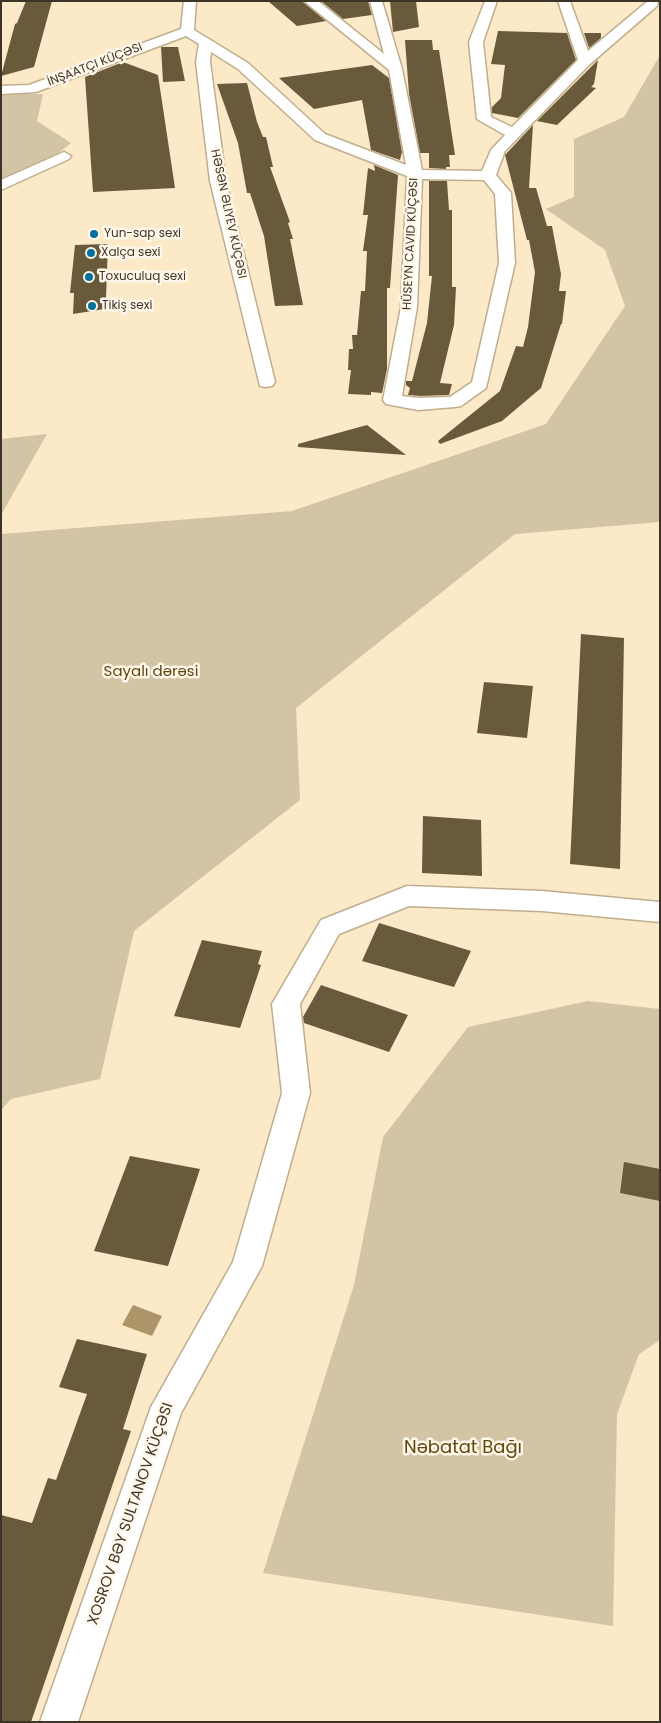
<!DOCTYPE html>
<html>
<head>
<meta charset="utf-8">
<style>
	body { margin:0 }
	#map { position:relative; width:661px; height:1723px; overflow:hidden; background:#fbe9c7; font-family:Poppins,sans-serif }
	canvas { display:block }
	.frame { position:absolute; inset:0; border:2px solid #3c3527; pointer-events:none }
</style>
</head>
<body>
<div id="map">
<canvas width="661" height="1723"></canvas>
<div class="frame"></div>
</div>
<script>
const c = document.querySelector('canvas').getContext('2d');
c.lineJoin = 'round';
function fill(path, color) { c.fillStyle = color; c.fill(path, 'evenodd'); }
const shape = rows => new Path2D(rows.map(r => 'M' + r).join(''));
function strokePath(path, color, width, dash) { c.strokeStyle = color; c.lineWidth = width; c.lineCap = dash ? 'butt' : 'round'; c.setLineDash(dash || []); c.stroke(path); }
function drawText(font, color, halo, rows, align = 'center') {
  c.font = font + ' Poppins,sans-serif'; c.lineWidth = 5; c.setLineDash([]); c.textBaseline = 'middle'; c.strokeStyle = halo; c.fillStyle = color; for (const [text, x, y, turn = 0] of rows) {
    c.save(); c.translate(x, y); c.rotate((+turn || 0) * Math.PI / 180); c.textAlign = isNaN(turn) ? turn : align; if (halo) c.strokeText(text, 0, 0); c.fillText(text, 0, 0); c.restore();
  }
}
fill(shape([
	[660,55,660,522,515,534,296,708,300,800,134,931,100,1079,11,1099,1,1110,1,534,292,511,546,424,625,306,605,250,546,209,574,197,574,139,624,117],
	[1,94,43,94,37,121,71,143,46,163,1,184],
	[47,434,1,515,1,439],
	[588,1001,660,1009,660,1340,639,1354,617,1414,613,1626,263,1573,354,1285,383,1137,468,1027]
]), '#d3c4a6');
fill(shape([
	[133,1305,162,1316,152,1336,122,1325]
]), '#ac9568');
fill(shape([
	[26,1,52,1,34,67,1,76,15,24,17,23],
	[268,1,302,1,326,21,297,26],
	[321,1,368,1,372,15,343,19],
	[390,1,416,1,419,27,393,32],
	[498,31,567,33,576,60,518,118,492,113,492,107,501,98,505,65,491,64],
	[584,33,601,33,601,38,589,48],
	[405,40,432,40,433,50,439,50,455,155,449,155,450,167,446,167,446,169,429,168,429,153,420,153,409,94],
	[161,47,178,47,185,81,163,82],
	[598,60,594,84,591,87,596,88,557,125,537,121],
	[123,62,158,75,175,188,93,192,85,77],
	[372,65,389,78,402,152,400,160,371,150,362,100,314,109,279,78],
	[247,83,257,122,263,137,266,137,273,167,270,167,290,222,288,223,293,239,290,239,303,305,275,306,264,236,250,193,247,193,238,143,217,84],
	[533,125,529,188,536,188,547,226,552,226,561,274,559,291,566,291,562,324,561,324,541,388,502,421,440,444,438,441,500,391,516,346,523,347,528,327,535,272,529,240,527,240,505,155],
	[374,165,398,175,390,288,387,288,387,369,382,393,371,392,371,395,348,394,351,370,348,370,349,349,353,349,352,335,357,335,361,291,365,291,367,251,363,251,368,215,363,215,368,168,375,171],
	[429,181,447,181,449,210,452,210,452,287,456,287,454,325,440,383,452,384,449,395,420,396,408,395,410,388,406,385,406,381,412,381,427,323,432,276,429,276],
	[108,244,106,297,111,308,73,314,74,293,70,293,75,245],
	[367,425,406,455,298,447,298,444],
	[581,634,624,638,620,869,570,864],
	[484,682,533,686,527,738,477,733],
	[423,816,481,820,482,876,422,873],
	[379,923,471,951,454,987,362,961],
	[202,940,262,951,258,964,261,965,240,1028,174,1016],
	[321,985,408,1015,389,1052,304,1023,303,1017],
	[130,1156,200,1169,168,1266,94,1251],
	[624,1162,660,1169,660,1201,620,1193],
	[77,1339,147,1354,123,1429,131,1431,31,1722,1,1722,1,1515,32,1523,48,1478,56,1480,87,1394,59,1387]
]), '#695a3b');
const street = shape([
	[184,1,196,1,194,30,248,63,325,134,406,165,389,70,304,1,318,1,384,54,370,1,382,1,402,69,422,170,482,171,491,150,505,135,477,119,469,42,485,1,497,1,483,42,491,117,512,127,578,60,558,1,570,1,588,51,648,1,658,1,657,6,590,64,505,151,496,175,511,193,515,263,486,388,461,406,455,407,418,410,386,404,383,400,401,307,407,176,315,140,238,69,211,52,210,62,226,181,275,382,272,386,266,387,260,386,210,181,196,62,199,44,186,36,36,92,1,94,1,86,29,85,181,29,184,1],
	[422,179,484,180,495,194,499,263,472,382,450,397,418,398,402,396,417,307,422,179],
	[64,152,71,156,69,159,1,190,1,180,64,152],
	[407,886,542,891,660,902,660,922,542,911,409,906,339,934,300,1004,310,1093,262,1266,181,1413,78,1722,40,1722,151,1407,233,1262,282,1093,272,1004,321,920,407,886]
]);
strokePath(street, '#bfae8d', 3);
fill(street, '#fff');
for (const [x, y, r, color] of [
	[94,234,5,"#00719c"],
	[91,253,5,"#00719c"],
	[89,277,5,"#00719c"],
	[92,306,5,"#00719c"]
]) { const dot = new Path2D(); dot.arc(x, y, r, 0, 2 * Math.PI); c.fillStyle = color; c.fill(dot); strokePath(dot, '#fff8ea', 2); }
drawText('12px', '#3c3527', '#fff8ea', [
	["İNŞAATÇI KÜÇƏSI",95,65,-21],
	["HƏSƏN ƏLIYEV KÜÇƏSI",228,214,78],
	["HÜSEYN CAVID KÜÇƏSI",411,244,-87]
]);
drawText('12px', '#3c3527', '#fff8ea', [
	["Yun-sap sexi",104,234],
	["Xalça sexi",101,253],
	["Toxuculuq sexi",99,277],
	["Tikiş sexi",102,306]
], 'left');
drawText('15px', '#5f470d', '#fff8ea', [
	["Sayalı dərəsi",151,672]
]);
drawText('15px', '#3c3527', '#fff8ea', [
	["XOSROV BƏY SULTANOV KÜÇƏSI",131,1514,-71]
]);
drawText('18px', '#5f470d', '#fff8ea', [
	["Nəbatat Bağı",463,1448]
]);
</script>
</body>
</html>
